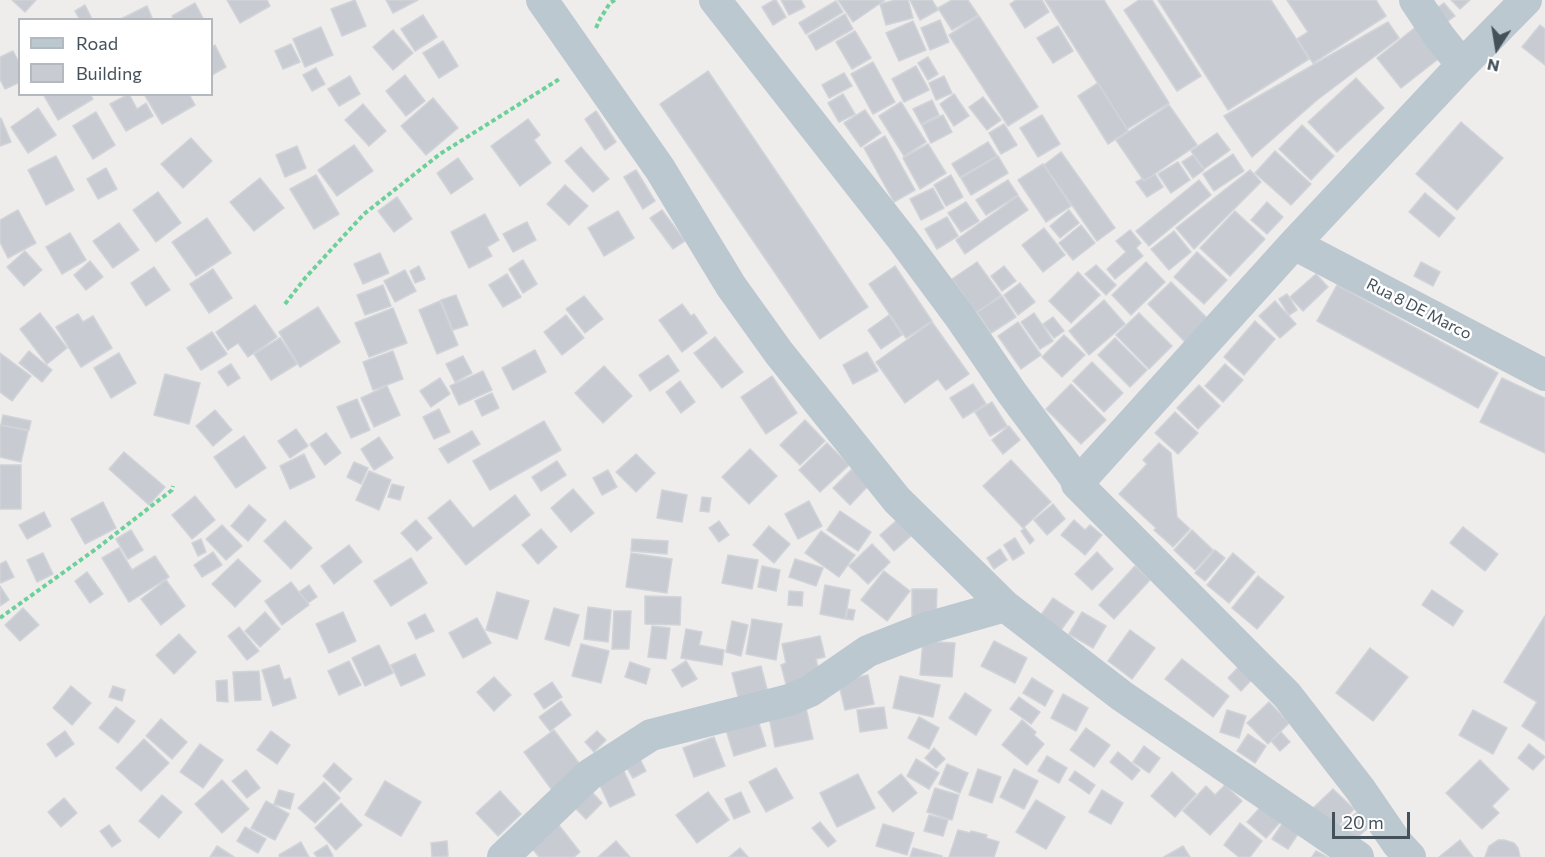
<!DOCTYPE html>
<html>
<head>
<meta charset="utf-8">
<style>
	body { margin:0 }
	#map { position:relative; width:1545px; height:857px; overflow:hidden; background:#efecec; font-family:Commissioner,sans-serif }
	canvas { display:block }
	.legend { position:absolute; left:18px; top:18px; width:195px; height:78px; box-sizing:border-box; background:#fff; border:2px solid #b4b9bd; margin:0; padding:8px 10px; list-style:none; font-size:18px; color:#44515a }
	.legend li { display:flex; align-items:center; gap:12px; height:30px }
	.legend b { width:30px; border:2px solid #b4b9bd }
	.north { position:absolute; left:1467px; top:18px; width:60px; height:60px; -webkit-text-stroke:4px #fff; paint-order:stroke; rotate:192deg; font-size:16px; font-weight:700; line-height:24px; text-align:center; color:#44515a }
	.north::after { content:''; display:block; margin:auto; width:21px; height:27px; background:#44515a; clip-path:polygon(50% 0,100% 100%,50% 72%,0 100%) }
	.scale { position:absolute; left:1332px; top:812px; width:78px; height:27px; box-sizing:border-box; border:3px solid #44515a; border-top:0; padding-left:8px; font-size:18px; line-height:21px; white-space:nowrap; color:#44515a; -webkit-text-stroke:4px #fff; paint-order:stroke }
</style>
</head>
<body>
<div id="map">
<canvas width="1545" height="857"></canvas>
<ul class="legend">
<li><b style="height:8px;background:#bcc8d0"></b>Road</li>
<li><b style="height:16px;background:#c8ccd2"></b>Building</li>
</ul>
<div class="north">N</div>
<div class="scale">20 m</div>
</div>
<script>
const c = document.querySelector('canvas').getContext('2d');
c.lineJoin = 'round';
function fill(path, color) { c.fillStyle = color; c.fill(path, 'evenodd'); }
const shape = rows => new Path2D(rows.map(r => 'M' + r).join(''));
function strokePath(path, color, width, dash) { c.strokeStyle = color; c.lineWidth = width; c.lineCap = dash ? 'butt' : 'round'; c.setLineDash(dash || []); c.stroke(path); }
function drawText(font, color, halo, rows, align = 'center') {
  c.font = font + ' Commissioner,sans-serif'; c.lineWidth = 5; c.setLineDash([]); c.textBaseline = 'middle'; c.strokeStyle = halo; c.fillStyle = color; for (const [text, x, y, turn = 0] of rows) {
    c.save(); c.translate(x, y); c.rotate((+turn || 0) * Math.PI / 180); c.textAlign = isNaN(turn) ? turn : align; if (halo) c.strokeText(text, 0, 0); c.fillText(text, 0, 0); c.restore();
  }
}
const building = shape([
	[12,0,36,0,25,12,12,0],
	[227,0,267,0,270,6,240,23,227,0],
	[355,0,366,26,342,36,331,9,355,0],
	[386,0,418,0,393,13,386,0],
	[774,0,776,0,786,17,773,25,762,7,774,0],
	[781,0,801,0,805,7,789,15,781,0],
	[838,0,885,0,853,22,838,0],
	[895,0,908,0,913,18,886,25,880,4,895,0],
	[910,0,932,0,938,10,920,20,910,0],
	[952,0,968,0,978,15,952,30,938,8,952,0],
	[1016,0,1042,0,1049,12,1025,28,1010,4,1016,0],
	[1045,0,1104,0,1169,103,1127,129,1045,0],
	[1139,0,1152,0,1201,76,1177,91,1124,10,1139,0],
	[1158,0,1271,0,1309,59,1228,110,1158,0],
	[1287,0,1376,0,1386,16,1313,63,1297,39,1308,32,1287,0],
	[1451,0,1470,0,1460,9,1451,0],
	[836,1,843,12,806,34,799,23,836,1],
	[195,3,204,20,174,20,172,16,195,3],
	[1444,3,1455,16,1444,24,1434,10,1444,3],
	[85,5,92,19,91,20,80,20,75,11,85,5],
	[147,6,153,20,119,20,147,6],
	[845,14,853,29,816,50,808,36,845,14],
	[423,15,437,37,415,51,401,29,423,15],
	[979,16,1038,107,1008,126,949,35,979,16],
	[940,20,949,42,930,50,921,28,940,20],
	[913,21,926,50,899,61,886,33,913,21],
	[1388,22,1399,38,1317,100,1252,157,1224,116,1388,22],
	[1540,25,1545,29,1545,65,1522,47,1540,25],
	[1058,26,1073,51,1053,63,1037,38,1058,26],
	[1417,26,1442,56,1401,88,1377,58,1417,26],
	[321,27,333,55,305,67,293,39,321,27],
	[393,30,413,53,393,70,373,47,393,30],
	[855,31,871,58,852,69,836,42,855,31],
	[443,41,458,66,439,78,423,53,443,41],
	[291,44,300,62,283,69,275,51,291,44],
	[215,45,226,67,212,75,212,47,215,45],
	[13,51,20,64,20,82,5,89,0,79,0,57,13,51],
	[928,57,938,74,928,80,918,63,928,57],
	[873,62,895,102,873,114,851,74,873,62],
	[916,66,929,90,904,102,892,79,916,66],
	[316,68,325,84,312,91,303,75,316,68],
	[708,71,868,307,820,339,660,104,708,71],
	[844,73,852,86,829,98,822,85,844,73],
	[405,75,425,101,406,116,386,91,405,75],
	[350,76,360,94,339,106,328,89,350,76],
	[944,76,952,93,936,100,929,83,944,76],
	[1356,78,1384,108,1337,152,1308,122,1356,78],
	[1098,83,1128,131,1108,144,1078,96,1098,83],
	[43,94,90,94,93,99,58,120,43,94],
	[129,94,137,109,146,103,153,116,126,131,110,104,129,94],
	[144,94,189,94,195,105,162,124,144,94],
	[843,94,855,114,839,122,828,103,843,94],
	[954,94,969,116,954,126,940,104,954,94],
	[983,97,1001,120,987,130,969,107,983,97],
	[433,98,458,128,426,155,401,126,433,98],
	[932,100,939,115,921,124,913,109,932,100],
	[901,102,926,142,904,156,879,116,901,102],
	[363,104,386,131,369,146,345,120,363,104],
	[1169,105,1197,145,1144,181,1116,140,1169,105],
	[38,108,56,135,28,153,11,127,38,108],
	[865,110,881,133,861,147,844,123,865,110],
	[596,111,616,142,605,150,585,119,596,111],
	[96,112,115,145,93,159,73,126,96,112],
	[943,115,952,132,931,143,922,125,943,115],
	[1042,115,1060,144,1038,157,1020,128,1042,115],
	[1,118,11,142,0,146,0,119,1,118],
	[528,119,540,135,534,140,551,163,520,186,491,146,528,119],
	[1461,122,1503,158,1457,210,1416,174,1461,122],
	[1004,124,1017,145,1001,154,989,133,1004,124],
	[1302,125,1334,156,1311,180,1279,149,1302,125],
	[1217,133,1230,150,1204,169,1191,151,1217,133],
	[885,136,915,190,894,202,864,148,885,136],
	[191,138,212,161,183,188,161,164,191,138],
	[988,142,997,156,960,177,952,164,988,142],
	[928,144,946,173,920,189,903,158,928,144],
	[354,145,373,171,337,196,318,170,354,145],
	[297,146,306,168,285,177,276,155,297,146],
	[581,147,609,179,593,192,565,161,581,147],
	[1275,151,1311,184,1291,205,1255,173,1275,151],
	[1061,152,1115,228,1097,241,1044,165,1061,152],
	[1233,154,1244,171,1214,191,1203,174,1233,154],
	[1193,155,1204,170,1193,178,1182,162,1193,155],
	[56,156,74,190,46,205,28,170,56,156],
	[998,156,1008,173,971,195,961,178,998,156],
	[458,158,473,179,451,194,437,173,458,158],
	[1178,162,1190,180,1171,193,1158,174,1178,162],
	[1043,164,1071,206,1046,222,1018,180,1043,164],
	[106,168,117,189,98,199,87,179,106,168],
	[636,170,655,201,643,209,624,177,636,170],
	[1250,170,1261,182,1194,249,1176,228,1250,170],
	[1155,174,1163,187,1147,197,1136,182,1142,179,1144,181,1155,174],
	[316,175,339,214,314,229,290,189,316,175],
	[951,175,963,197,946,206,934,185,951,175],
	[260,178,284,208,254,231,230,202,260,178],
	[1008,180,1018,195,986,215,976,200,1008,180],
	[1199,180,1211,195,1149,246,1136,231,1199,180],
	[565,185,588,206,569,225,547,204,565,185],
	[933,188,944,208,921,220,910,199,933,188],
	[158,192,181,223,156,242,133,210,158,192],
	[1425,193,1455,218,1439,237,1409,212,1425,193],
	[1018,196,1028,210,965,254,956,240,1018,196],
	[397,197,412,219,394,232,378,211,397,197],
	[966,202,979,221,961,232,948,213,966,202],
	[1267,202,1283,217,1267,234,1251,220,1267,202],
	[18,210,36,243,8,258,0,242,0,220,18,210],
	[662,210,685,241,673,249,650,218,662,210],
	[1069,210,1079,223,1060,238,1050,226,1069,210],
	[618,211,634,238,604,256,588,228,618,211],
	[1235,211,1265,239,1230,276,1200,248,1235,211],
	[485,214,499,240,487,247,492,256,469,268,451,232,485,214],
	[947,217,958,236,937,249,925,229,947,217],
	[207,218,231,253,196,276,172,242,207,218],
	[527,222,536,240,513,252,503,234,527,222],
	[119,223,139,250,113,268,93,241,119,223],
	[1081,225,1095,243,1073,260,1059,243,1081,225],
	[1044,228,1065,255,1043,272,1022,245,1044,228],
	[1130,230,1141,243,1136,248,1143,256,1115,279,1107,269,1126,252,1116,241,1130,230],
	[1174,231,1191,252,1169,270,1151,249,1174,231],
	[70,233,86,260,62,274,46,247,70,233],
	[25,251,42,270,24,286,7,267,25,251],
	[1197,252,1227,280,1204,304,1174,277,1197,252],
	[380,253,389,273,363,284,354,264,380,253],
	[523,260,537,284,523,293,509,269,523,260],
	[90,261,103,277,86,290,74,275,90,261],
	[977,262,1001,295,976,313,952,279,977,262],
	[1146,262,1165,282,1131,315,1112,295,1146,262],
	[1421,262,1440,272,1433,286,1414,276,1421,262],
	[1096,265,1116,285,1106,295,1085,274,1096,265],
	[419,266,425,279,415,283,410,271,419,266],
	[895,266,932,321,906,338,869,284,895,266],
	[1004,266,1016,281,1002,291,991,276,1004,266],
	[154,267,170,290,146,306,131,283,154,267],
	[213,269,232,298,209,313,190,284,213,269],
	[405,270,416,291,395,302,384,281,405,270],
	[1078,272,1100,295,1071,323,1049,301,1078,272],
	[507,274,521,297,503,307,489,285,507,274],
	[1316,274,1328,287,1303,311,1290,297,1316,274],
	[1171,282,1209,320,1186,343,1148,304,1171,282],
	[1020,283,1035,302,1018,315,1004,295,1020,283],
	[383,285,391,306,365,315,357,295,383,285],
	[1337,285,1498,373,1478,408,1317,321,1337,285],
	[1287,294,1297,310,1289,315,1279,299,1287,294],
	[456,295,468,325,453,330,441,300,456,295],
	[584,296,603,319,585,333,566,309,584,296],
	[1002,296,1016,317,991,333,977,312,1002,296],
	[1104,300,1125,324,1089,355,1069,331,1104,300],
	[440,301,458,345,437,354,419,310,440,301],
	[1275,301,1296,324,1280,338,1259,316,1275,301],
	[682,304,691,316,694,314,707,333,682,352,659,320,682,304],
	[255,305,277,337,248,357,238,343,228,350,216,332,255,305],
	[318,307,340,342,300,367,279,332,318,307],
	[393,308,407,343,369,357,355,323,393,308],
	[40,313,67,348,47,364,20,329,40,313],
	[1034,313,1053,341,1040,349,1021,322,1034,313],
	[1139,313,1172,346,1149,369,1116,335,1139,313],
	[78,314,83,322,93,316,112,348,81,367,56,327,78,314],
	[566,315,584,338,562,355,544,332,566,315],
	[889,315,902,335,881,349,868,330,889,315],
	[1053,317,1064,331,1054,338,1043,324,1053,317],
	[1255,321,1275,339,1244,375,1224,357,1255,321],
	[932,322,969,374,946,390,938,379,905,403,876,362,932,322],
	[1018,322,1041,355,1021,369,998,336,1018,322],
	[212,332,227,354,201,370,187,348,212,332],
	[1064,335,1085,355,1062,377,1042,357,1064,335],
	[715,337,743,372,722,388,694,353,715,337],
	[280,338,297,364,271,380,254,354,280,338],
	[1115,338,1147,370,1130,387,1098,355,1115,338],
	[535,350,546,372,513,390,502,368,535,350],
	[29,351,52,370,42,382,19,363,29,351],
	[393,351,403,379,373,390,363,362,393,351],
	[867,352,878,371,853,384,843,365,867,352],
	[0,353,31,376,12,401,0,392,0,353],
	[119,353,136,383,111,398,94,368,119,353],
	[668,355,679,371,650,391,639,375,668,355],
	[463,356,472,373,455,382,446,364,463,356],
	[1092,362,1123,393,1104,412,1073,381,1092,362],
	[231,364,240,378,228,386,218,372,231,364],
	[1225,364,1243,380,1223,402,1205,386,1225,364],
	[604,366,632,396,603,423,575,393,604,366],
	[483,371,492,390,459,405,450,386,483,371],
	[165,374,200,383,189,424,154,415,165,374],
	[772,376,797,413,766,434,741,397,772,376],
	[440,378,450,394,431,407,420,391,440,378],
	[1502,378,1545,398,1545,453,1480,422,1502,378],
	[680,381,695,402,681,413,666,392,680,381],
	[973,384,986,404,963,418,950,398,973,384],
	[1071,384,1106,420,1081,444,1046,409,1071,384],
	[1199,385,1220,406,1198,429,1177,408,1199,385],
	[387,386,400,415,374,427,361,398,387,386],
	[492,393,499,408,482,416,475,401,492,393],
	[357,399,370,430,351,438,337,407,357,399],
	[992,402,1007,426,990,436,975,412,992,402],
	[439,409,450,432,434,439,423,417,439,409],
	[215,410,232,430,213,446,196,426,215,410],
	[1175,412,1198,433,1178,454,1155,433,1175,412],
	[3,415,31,421,29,430,1,425,3,415],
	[805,420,825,441,800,465,780,445,805,420],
	[544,421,561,450,490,490,473,461,544,421],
	[0,425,28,431,21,462,0,457,0,425],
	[1009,426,1020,440,1003,454,992,440,1009,426],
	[296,429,308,446,290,458,278,441,296,429],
	[472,431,480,444,448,463,439,449,472,431],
	[326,433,341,453,325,465,310,444,326,433],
	[244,436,266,468,236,488,214,457,244,436],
	[379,437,393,458,374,470,361,449,379,437],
	[827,443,849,465,820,492,799,470,827,443],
	[1159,443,1171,453,1177,517,1190,529,1173,547,1154,530,1156,528,1119,494,1147,464,1143,460,1159,443],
	[750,449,777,476,749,504,722,477,750,449],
	[124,452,165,487,149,505,109,469,124,452],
	[304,454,315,477,290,489,280,466,304,454],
	[636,454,655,473,636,492,616,472,636,454],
	[1011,460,1051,502,1023,528,983,486,1011,460],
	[557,461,566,475,541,491,532,477,557,461],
	[354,462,368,468,361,484,347,477,354,462],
	[0,465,21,465,21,509,0,509,0,465],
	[852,469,869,485,850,505,833,488,852,469],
	[608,470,617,487,602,495,593,478,608,470],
	[369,471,391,480,379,510,356,500,369,471],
	[392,484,404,487,400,500,388,497,392,484],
	[573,489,594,513,571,532,551,508,573,489],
	[662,490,687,495,682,522,657,518,662,490],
	[515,495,530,515,466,565,428,518,450,500,473,528,515,495],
	[195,496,215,520,192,539,172,515,195,496],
	[702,497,711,498,709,512,700,511,702,497],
	[809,501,822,526,798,539,785,514,809,501],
	[103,502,116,528,85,544,71,519,103,502],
	[1053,504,1065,519,1047,535,1034,520,1053,504],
	[249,505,266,520,248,541,231,526,249,505],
	[840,511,871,532,858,551,827,530,840,511],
	[44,512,51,526,27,539,19,525,44,512],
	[416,520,432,538,417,551,401,533,416,520],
	[897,520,911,536,894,551,880,535,897,520],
	[1074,520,1085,530,1090,525,1102,535,1085,555,1061,535,1074,520],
	[285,521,312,548,291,569,264,541,285,521],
	[719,521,729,535,719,542,709,528,719,521],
	[222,525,242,546,226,560,206,539,222,525],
	[769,526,790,544,774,563,753,545,769,526],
	[1463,527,1498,554,1485,571,1450,543,1463,527],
	[1025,528,1034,540,1030,544,1021,531,1025,528],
	[541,529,557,547,538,564,522,545,541,529],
	[131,530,143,550,128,559,116,539,131,530],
	[1192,530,1213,550,1195,570,1174,550,1192,530],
	[821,531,855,555,839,577,805,553,821,531],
	[1015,538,1024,553,1013,560,1004,545,1015,538],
	[201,539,206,552,198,556,192,543,201,539],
	[632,539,668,541,667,554,631,551,632,539],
	[872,544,890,562,868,584,849,566,872,544],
	[349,545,362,562,334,584,321,566,349,545],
	[119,548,132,570,155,556,169,577,129,602,102,558,119,548],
	[1000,549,1007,560,994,569,987,558,1000,549],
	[1215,550,1225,558,1205,581,1195,573,1215,550],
	[213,552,222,565,202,577,194,565,213,552],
	[1097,552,1113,569,1092,590,1075,574,1097,552],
	[43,553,53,574,37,582,27,560,43,553],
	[631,553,672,559,667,593,626,587,631,553],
	[1233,553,1255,572,1229,603,1207,585,1233,553],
	[728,555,758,560,752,589,722,583,728,555],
	[411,558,427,583,391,606,374,581,411,558],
	[238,559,261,581,235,607,212,584,238,559],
	[795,559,823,568,816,586,789,577,795,559],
	[6,561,14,577,1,583,0,580,0,564,6,561],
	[762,566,780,570,776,591,758,587,762,566],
	[1135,566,1150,580,1114,619,1099,605,1135,566],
	[884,571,910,591,887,621,861,600,884,571],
	[87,572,103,594,90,603,75,581,87,572],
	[1258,576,1284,597,1257,629,1232,608,1258,576],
	[166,580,185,606,161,625,141,599,166,580],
	[291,582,309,605,282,625,265,601,291,582],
	[309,585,317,597,308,603,299,592,309,585],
	[825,585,850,590,845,619,820,614,825,585],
	[0,586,9,600,0,606,0,586],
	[912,589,937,589,936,618,912,617,912,589],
	[1432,590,1463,611,1453,626,1422,605,1432,590],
	[789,591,803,592,802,606,788,605,789,591],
	[497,592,529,601,517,639,486,630,497,592],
	[645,596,681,597,680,625,645,624,645,596],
	[1053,598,1074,612,1061,630,1041,615,1053,598],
	[588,607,611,610,608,642,584,639,588,607],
	[23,608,39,625,20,641,5,625,23,608],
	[554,608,579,615,569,646,545,639,554,608],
	[848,609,855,610,853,620,846,619,848,609],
	[614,611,631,611,629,649,612,649,614,611],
	[265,612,280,629,260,647,245,631,265,612],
	[343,612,356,641,329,653,316,624,343,612],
	[1082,612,1106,626,1093,648,1069,634,1082,612],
	[425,614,434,631,416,639,408,623,425,614],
	[1545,616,1545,741,1522,726,1537,702,1504,682,1545,616],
	[477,618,491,643,463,658,449,633,477,618],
	[752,619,782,624,776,660,746,654,752,619],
	[732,621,748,625,741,656,726,652,732,621],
	[652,626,670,628,666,659,648,657,652,626],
	[239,627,259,651,247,660,228,636,239,627],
	[686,629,702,632,699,645,724,650,722,665,681,658,686,629],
	[1130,630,1155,648,1132,679,1108,661,1130,630],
	[179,634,196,652,174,674,156,655,179,634],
	[820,636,825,657,816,659,820,676,786,684,781,665,786,663,782,644,820,636],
	[923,641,955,643,952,677,920,675,923,641],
	[994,641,1027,658,1015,683,981,666,994,641],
	[581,644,609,651,601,683,572,676,581,644],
	[379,645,393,673,365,686,352,658,379,645],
	[1370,648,1408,677,1373,721,1336,693,1370,648],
	[415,654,425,675,401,686,391,665,415,654],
	[1182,659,1229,696,1213,717,1165,679,1182,659],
	[1245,660,1258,673,1241,691,1228,678,1245,660],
	[349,661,361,685,339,695,328,671,349,661],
	[686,661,697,679,682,687,672,670,686,661],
	[630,662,650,669,646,684,625,677,630,662],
	[279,665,284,680,290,678,296,698,273,706,262,670,279,665],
	[761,666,769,697,740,704,732,673,761,666],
	[259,671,261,700,235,701,233,672,259,671],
	[868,675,874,704,845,710,838,681,868,675],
	[900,676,940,685,933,717,893,708,900,676],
	[494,677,511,695,494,711,477,692,494,677],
	[1032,678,1053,691,1045,706,1023,693,1032,678],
	[227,680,228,702,217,701,216,681,227,680],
	[552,682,562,697,544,709,534,694,552,682],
	[71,686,91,703,72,725,53,708,71,686],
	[113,686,125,690,122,701,109,697,113,686],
	[965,693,991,710,976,735,949,718,965,693],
	[1063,694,1088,708,1076,731,1051,718,1063,694],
	[1019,697,1040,712,1031,724,1010,709,1019,697],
	[561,701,571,715,550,731,539,717,561,701],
	[1269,702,1289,723,1268,744,1247,723,1269,702],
	[805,704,813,739,775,747,768,712,805,704],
	[116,707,135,721,118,743,99,728,116,707],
	[884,707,887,728,860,732,857,710,884,707],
	[1227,710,1246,716,1239,738,1220,732,1227,710],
	[1473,710,1507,728,1493,754,1459,735,1473,710],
	[757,717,766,746,734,756,725,727,757,717],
	[919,717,939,728,929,749,908,738,919,717],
	[161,719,187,742,172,759,146,736,161,719],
	[1022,720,1036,732,1034,735,1044,744,1027,765,1002,745,1022,720],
	[1086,728,1110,745,1094,767,1070,750,1086,728],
	[554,730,582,767,552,790,524,752,554,730],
	[65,731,74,744,56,757,47,744,65,731],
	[271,731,290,745,277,764,257,750,271,731],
	[597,731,606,740,594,752,585,742,597,731],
	[1281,732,1290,742,1280,751,1271,741,1281,732],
	[1248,734,1266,746,1255,763,1237,751,1248,734],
	[714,737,725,766,694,777,683,748,714,737],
	[144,739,169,763,141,791,116,768,144,739],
	[200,744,223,760,203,788,180,772,200,744],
	[1529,744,1545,757,1533,770,1518,758,1529,744],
	[1144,746,1160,758,1149,773,1133,762,1144,746],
	[934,748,945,759,936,768,925,758,934,748],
	[1118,752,1140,770,1132,780,1110,762,1118,752],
	[638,755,646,771,633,778,624,763,638,755],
	[1047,756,1067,768,1059,783,1038,771,1047,756],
	[916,759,939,773,929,789,907,776,916,759],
	[1480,760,1509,789,1492,806,1499,813,1482,829,1446,793,1480,760],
	[334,763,352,779,340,792,323,776,334,763],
	[947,764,968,773,960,793,939,784,947,764],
	[776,768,793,798,766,812,749,782,776,768],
	[623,769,635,795,610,807,598,781,623,769],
	[978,769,1001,777,992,803,969,795,978,769],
	[1014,769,1038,781,1024,809,1000,797,1014,769],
	[246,770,260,788,247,798,232,781,246,770],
	[1075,771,1095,785,1089,794,1069,780,1075,771],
	[1172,772,1196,794,1175,817,1151,796,1172,772],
	[858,774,875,808,837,827,820,793,858,774],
	[901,774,917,793,893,812,878,792,901,774],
	[222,780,249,809,222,833,195,804,222,780],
	[385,781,421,802,401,836,365,815,385,781],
	[324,782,340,798,315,823,298,808,324,782],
	[1225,785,1242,801,1210,835,1183,811,1206,786,1215,795,1225,785],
	[935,788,959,795,952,820,927,812,935,788],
	[1333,789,1354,809,1334,830,1312,809,1333,789],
	[279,790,294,794,290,809,274,804,279,790],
	[1102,790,1123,803,1111,824,1089,812,1102,790],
	[500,791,521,814,498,836,476,813,500,791],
	[592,792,602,803,586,819,575,808,592,792],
	[708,792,729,820,697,843,676,815,708,792],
	[741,792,750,812,734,819,725,799,741,792],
	[162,795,182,812,159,838,139,821,162,795],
	[64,798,77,813,61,827,48,812,64,798],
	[1036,800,1065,817,1046,849,1016,832,1036,800],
	[266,801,289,814,275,840,251,828,266,801],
	[341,803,362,825,336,850,315,828,341,803],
	[1264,803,1282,820,1266,838,1247,822,1264,803],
	[1356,813,1369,827,1349,845,1336,830,1356,813],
	[929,815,948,820,943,836,924,831,929,815],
	[1288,815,1304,825,1288,849,1272,839,1288,815],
	[554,819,580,852,574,857,539,857,526,841,554,819],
	[820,822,836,841,828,847,812,828,820,822],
	[1240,823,1262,841,1250,857,1239,857,1224,845,1240,823],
	[883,824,914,833,907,855,876,846,883,824],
	[109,825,121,841,112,847,100,831,109,825],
	[245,827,266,839,258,853,237,841,245,827],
	[958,830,970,833,971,831,987,835,986,838,999,842,994,857,949,857,958,830],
	[1460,840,1473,857,1439,857,1460,840],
	[1498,840,1504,840,1514,843,1518,848,1520,857,1485,857,1489,846,1498,840],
	[447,841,448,856,432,857,431,843,447,841],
	[616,841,630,857,598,857,616,841],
	[301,842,309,857,280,857,279,855,301,842],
	[327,845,333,856,331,857,317,857,314,853,327,845],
	[217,846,234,857,210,857,217,846],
	[1183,846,1190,857,1164,857,1183,846],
	[740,848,748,857,729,857,740,848],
	[913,848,942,856,942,857,910,857,913,848],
	[1316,851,1327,857,1312,857,1316,851]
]);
fill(building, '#c8ccd2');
strokePath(building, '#d0d3d8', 1.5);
strokePath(shape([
	[596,28,600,19,610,3,615,0],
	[285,304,306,277,364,214,440,154,561,78],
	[0,618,96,549,172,490,173,486]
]), '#6dd099', 4, [4.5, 3]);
strokePath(shape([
	[542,0,660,169,731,286,779,353,897,500,1005,606,1122,696,1358,857],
	[715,0,903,240,960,317,1012,393,1076,479,1077,484,1287,695,1360,789,1397,843,1410,857],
	[1415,0,1439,36,1462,65],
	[1294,244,1545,375],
	[1077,484,1294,244,1462,65,1526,0],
	[503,857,589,775,651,735,789,700,810,691,868,651,927,628,1005,606]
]), '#bcc8d0', 32);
drawText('16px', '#44515a', '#fff', [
	["Rua 8 DE Marco",1419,309,27]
]);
</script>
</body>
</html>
